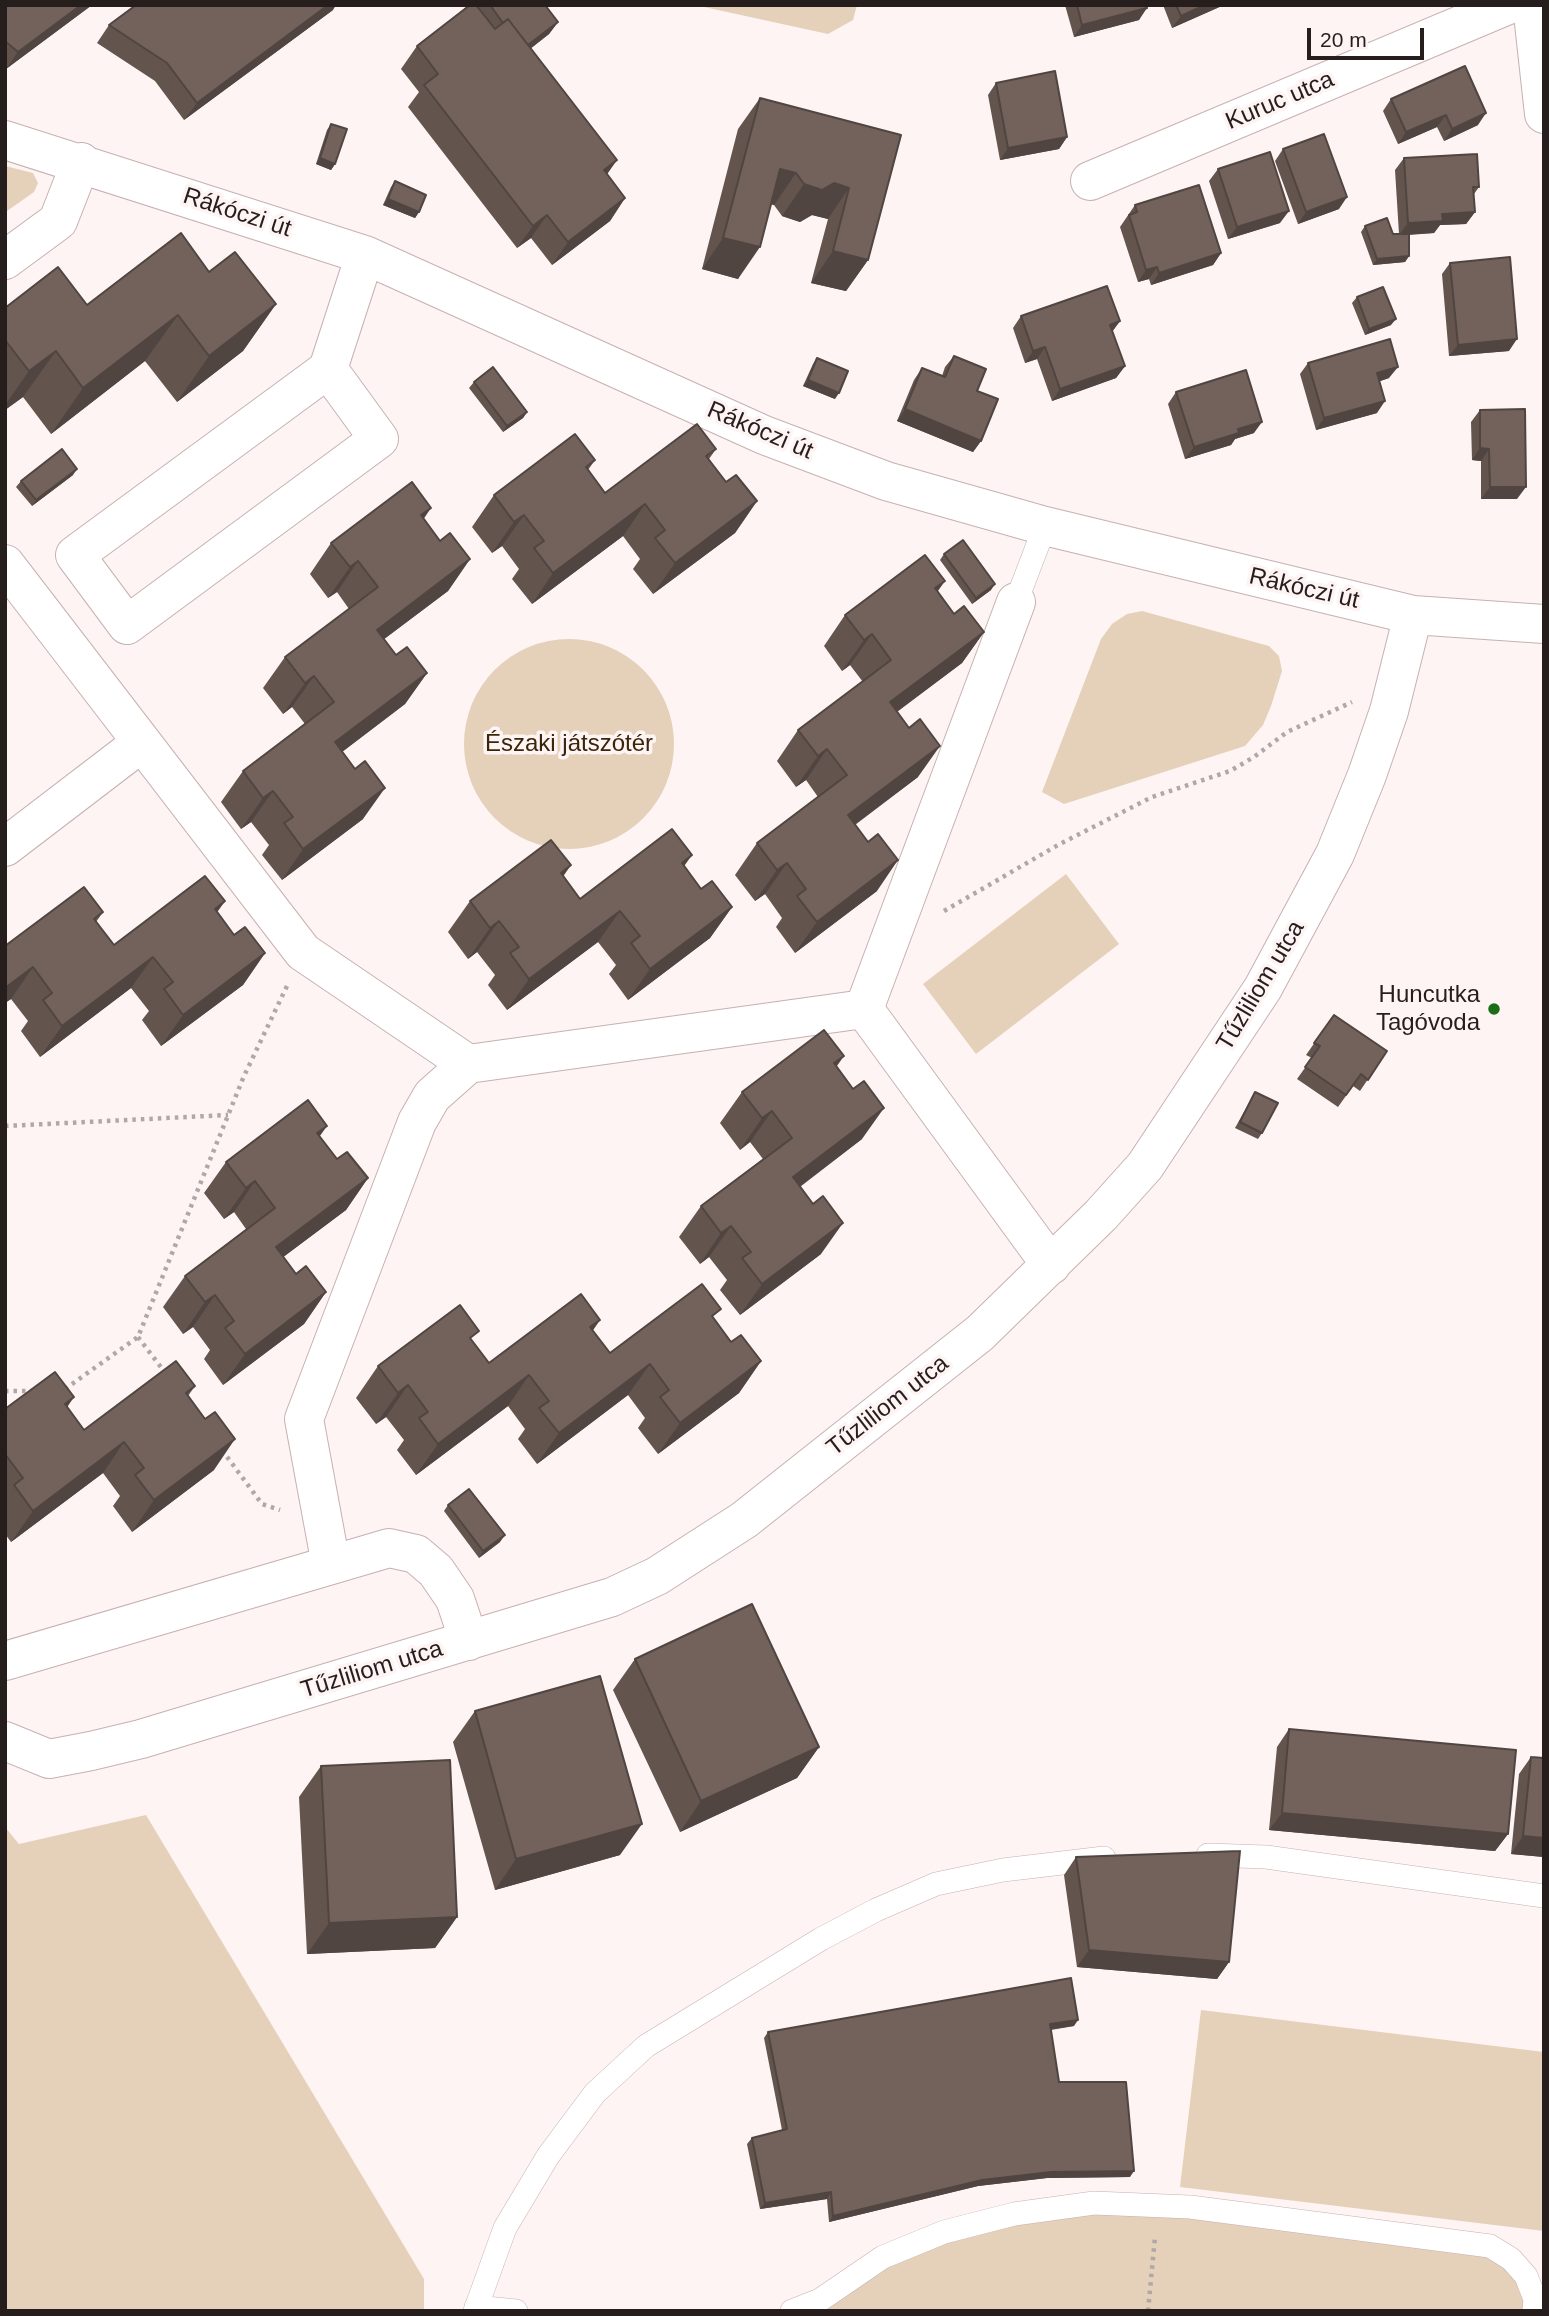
<!DOCTYPE html>
<html>
<head>
<meta charset="utf-8">
<style>
	body { margin:0 }
	#map { position:relative; width:1549px; height:2316px; overflow:hidden; background:#fdf4f3; font-family:Helvetica,sans-serif }
	canvas { display:block }
	.frame { position:absolute; inset:0; border:7px solid #251e1d; pointer-events:none }
	.scale { position:absolute; left:1307px; top:28px; width:117px; height:32px; box-sizing:border-box; border:4px solid #251e1d; border-top:0; padding-left:9px; font-size:21px; line-height:24px; white-space:nowrap; color:#251e1d; -webkit-text-stroke:5px #fdf4f3; paint-order:stroke }
</style>
</head>
<body>
<div id="map">
<canvas width="1549" height="2316"></canvas>
<div class="frame"></div>
<div class="scale">20 m</div>
</div>
<script>
const c = document.querySelector('canvas').getContext('2d');
c.lineJoin = 'round';
function fill(path, color) { c.fillStyle = color; c.fill(path, 'evenodd'); }
const shape = rows => new Path2D(rows.map(r => 'M' + r).join(''));
function strokePath(path, color, width, dash) { c.strokeStyle = color; c.lineWidth = width; c.lineCap = dash ? 'butt' : 'round'; c.setLineDash(dash || []); c.stroke(path); }
function drawText(font, color, halo, rows, align = 'center') {
  c.font = font + ' Helvetica,sans-serif'; c.lineWidth = 7; c.setLineDash([]); c.textBaseline = 'middle'; c.strokeStyle = halo; c.fillStyle = color; for (const [text, x, y, turn = 0] of rows) {
    c.save(); c.translate(x, y); c.rotate((+turn || 0) * Math.PI / 180); c.textAlign = isNaN(turn) ? turn : align; if (halo) c.strokeText(text, 0, 0); c.fillText(text, 0, 0); c.restore();
  }
}
fill(shape([
	[695,5,857,5,853,20,828,34],
	[5,166,33,173,38,183,34,192,7,211],
	[1142,611,1269,646,1279,656,1282,671,1271,706,1263,725,1245,746,1064,804,1042,792,1101,639,1112,624,1127,614],
	'464 744a105 105 0 1 1 210 0a105 105 0 1 1-210 0Z',
	[1066,874,1119,944,976,1054,923,984],
	[146,1815,424,2279,424,2311,5,2311,5,1827,19,1844],
	[1201,2010,1544,2052,1544,2231,1180,2187],
	[1094,2203,1511,2259,1534,2311,792,2311,883,2257]
]), '#e5d0b9');
const lane = shape([
	[1016,602,1045,526],
	[1208,1855,1266,1857,1544,1896],
	[476,2307,516,2311],
	[475,2311,505,2228,548,2156,595,2093,646,2046,821,1939,876,1910,936,1884,1003,1870,1104,1858],
	[792,2311,820,2300,883,2257,944,2232,1014,2214,1094,2203,1190,2207,1490,2246,1511,2259,1526,2276,1535,2299,1534,2311]
]);
const street = shape([
	[1532,5,1544,114],
	[5,140,365,255,764,435,886,481,1045,526,1413,615,1544,624],
	[1090,181,1508,5],
	[5,260,58,221,81,162],
	[328,369,379,439,127,625,75,555,328,369,365,255],
	[5,564,303,952,468,1064,864,1009,1051,1265],
	[5,847,141,743],
	[864,1009,1016,602],
	[331,1565,304,1419,417,1122,432,1096,468,1064],
	[5,1661,389,1548,416,1554,436,1571,455,1599,469,1641],
	[5,1741,49,1759,91,1751,141,1739,612,1597,657,1576,744,1520,980,1333,1101,1215,1145,1166,1263,988,1335,854,1367,775,1389,711,1413,615]
]);
strokePath(lane, '#c7b1b1', 24);
strokePath(street, '#c7b1b1', 40);
strokePath(shape([
	[944,911,1058,845,1152,797,1230,771,1254,757,1287,732,1352,702],
	[5,1126,228,1115],
	[138,1337,167,1375],
	[65,1389,138,1337,244,1076,287,986],
	[5,1391,32,1391],
	[222,1450,262,1504,280,1510],
	[1148,2311,1155,2237]
]), '#b0a8a7', 4.5, [3.5, 5]);
strokePath(lane, '#fff', 23);
strokePath(street, '#fff', 38);
fill(shape([
	[5,5,92,5,6,69],
	[469,5,545,5,558,22,549,34,531,48,607,174,625,198,610,221,552,265,531,238,517,248,408,107,419,92,401,69,417,46],
	[1065,5,1146,5,1139,20,1074,37],
	[1163,5,1224,5,1172,28],
	[333,10,184,120,155,81,97,43,109,25],
	[1465,66,1478,125,1444,141,1437,127,1398,144,1383,111,1391,99],
	[996,83,1067,137,1059,149,1000,160,988,95],
	[760,98,901,135,868,260,846,291,811,283,828,219,812,215,800,222,782,216,774,205,771,204,738,279,702,269,738,129],
	[331,124,335,164,331,170,316,164,327,130],
	[1283,149,1339,209,1298,224,1275,161],
	[1404,158,1479,187,1474,194,1475,212,1466,224,1440,225,1434,233,1409,235,1409,256,1405,262,1373,265,1361,232,1365,226,1393,234,1399,234,1395,170],
	[1218,169,1280,223,1228,239,1209,181],
	[395,181,419,212,415,218,383,205,391,187],
	[1135,205,1221,253,1213,265,1151,285,1149,279,1138,282,1120,227],
	[1450,263,1509,351,1449,356,1442,274],
	[209,272,276,304,243,351,177,402,145,361,51,434,23,397,5,410,5,308,87,305],
	[1357,297,1391,325,1365,335,1352,303],
	[1021,316,1120,321,1112,332,1125,366,1116,378,1052,401,1037,359,1025,363,1013,328],
	[954,356,977,391,981,441,973,452,897,421,914,380,922,368,942,376,945,367],
	[817,358,835,399,803,386,813,364],
	[1308,363,1389,378,1380,381,1377,413,1316,430,1300,374],
	[474,382,527,412,523,418,503,432,469,388],
	[1176,392,1254,433,1235,439,1231,445,1185,459,1168,404],
	[1480,410,1517,499,1481,499,1481,461,1472,460,1471,422],
	[716,449,709,459,726,482,757,501,735,533,653,594,633,569,640,559,623,536,532,604,512,579,519,569,502,546,492,553,472,527,494,495,595,460,588,470,605,493],
	[73,475,32,506,16,487,21,481],
	[424,519,440,541,470,559,448,591,384,639,396,655,427,673,405,704,342,752,363,819,282,880,262,855,269,845,251,822,241,829,221,802,243,771,305,724,292,707,283,714,263,688,285,657,349,609,337,592,328,598,310,574,331,543],
	[944,554,991,590,972,604,940,560],
	[937,592,954,614,984,632,962,663,897,712,918,777,855,825,877,891,795,953,776,927,782,918,765,894,755,901,735,875,757,843,818,797,806,780,796,787,777,761,798,730,863,682,850,665,842,671,824,646,845,615],
	[684,866,701,889,732,907,710,938,628,1000,609,974,616,965,598,942,507,1010,488,985,495,975,477,952,468,959,448,932,470,901,563,876,580,899],
	[225,901,217,912,234,935,265,953,243,985,161,1046,142,1020,149,1011,131,988,40,1057,21,1031,28,1021,11,999,5,1003,5,946,103,912,96,922,114,945],
	[1334,1015,1387,1051,1360,1091,1353,1086,1338,1107,1297,1079,1312,1058,1306,1055],
	[836,1066,862,1139,800,1187,821,1254,740,1315,720,1290,727,1280,709,1257,700,1264,679,1237,701,1206,763,1159,750,1142,740,1150,720,1123,742,1092],
	[1255,1092,1262,1133,1258,1139,1235,1128],
	[320,1137,337,1159,368,1178,346,1210,283,1257,296,1274,326,1292,304,1324,223,1385,204,1359,210,1350,193,1327,183,1334,163,1307,185,1276,246,1229,234,1212,224,1219,204,1193,226,1162],
	[714,1319,731,1342,761,1361,739,1393,658,1454,638,1428,645,1418,628,1395,537,1464,518,1439,525,1429,508,1406,416,1475,397,1450,404,1440,386,1417,376,1424,356,1398,378,1366,472,1341,489,1363,593,1330,610,1353],
	[195,1386,188,1396,214,1470,132,1532,113,1506,120,1496,103,1473,11,1542,5,1534,5,1409,67,1408,84,1430],
	[448,1505,500,1542,479,1558,444,1511],
	[635,1659,819,1747,797,1778,680,1832,613,1690],
	[475,1711,620,1855,495,1890,453,1742],
	[1289,1729,1508,1834,1495,1851,1269,1830,1277,1747],
	[1531,1757,1544,1857,1511,1854,1519,1774],
	[321,1766,457,1917,435,1948,307,1954,299,1797],
	[1076,1857,1229,1962,1217,1979,1077,1967,1064,1875],
	[1074,2026,1051,2030,1059,2082,1130,2177,1047,2178,978,2186,829,2222,827,2199,760,2209,747,2144,752,2138,782,2130,764,2038,768,2032]
]), '#63544e');
fill(shape([
	[81,5,92,5,6,69,18,52],
	[328,5,336,5,333,10,184,120,197,103],
	[1205,5,1224,5,1172,28,1181,16],
	[1147,8,1139,20,1074,37,1082,25],
	[558,22,549,34,515,61,523,49],
	[1486,113,1478,125,1444,141,1452,129],
	[1446,115,1437,127,1398,144,1406,132],
	[1067,137,1059,149,1000,160,1008,148],
	[320,158,335,164,331,170,316,164],
	[617,160,601,183,604,170],
	[780,169,796,173,774,205,758,200],
	[834,183,849,188,828,219,812,215,800,222,782,216,804,184],
	[1347,197,1339,209,1298,224,1306,212],
	[625,198,610,221,552,265,568,242],
	[388,199,419,212,415,218,383,205],
	[1289,211,1280,223,1228,239,1237,227],
	[1475,212,1466,224,1440,225,1434,233,1399,235,1408,223,1442,214],
	[547,215,531,238,517,248,533,226],
	[723,238,760,247,738,279,702,269],
	[833,251,868,260,846,291,811,283],
	[1221,253,1213,265,1151,285,1159,273],
	[1409,256,1405,262,1373,265,1377,259],
	[1157,267,1149,279,1138,282,1146,270],
	[276,304,243,351,177,402,209,356],
	[178,315,145,361,51,434,83,388],
	[1396,319,1391,325,1365,335,1369,329],
	[1120,321,1111,333,1110,325],
	[1517,339,1509,351,1449,356,1458,345],
	[1045,347,1037,359,1025,363,1033,351],
	[56,351,23,397,5,410,5,405,29,371],
	[1125,366,1116,378,1052,401,1060,389],
	[1398,367,1389,378,1369,385,1377,373],
	[808,380,839,393,835,399,803,386],
	[1385,401,1377,413,1316,430,1324,418],
	[905,409,981,441,973,452,897,421],
	[527,412,523,418,503,432,507,426],
	[1262,422,1254,433,1235,439,1231,445,1185,459,1194,447,1238,429],
	[1480,448,1489,449,1481,461,1472,460],
	[77,469,73,475,32,506,36,500],
	[1490,487,1526,487,1517,499,1481,499],
	[757,501,735,533,653,594,675,563],
	[645,504,623,536,532,604,553,573],
	[431,508,410,539,421,515],
	[524,515,502,546,492,553,514,522],
	[470,559,448,591,355,661,377,630],
	[358,561,337,592,328,598,350,567],
	[945,581,923,612,935,588],
	[995,584,991,590,972,604,976,598],
	[984,632,962,663,868,733,890,702],
	[872,634,850,665,842,671,864,640],
	[427,673,405,704,313,774,335,742],
	[314,676,292,707,283,714,305,683],
	[940,746,918,777,826,846,848,815],
	[827,749,806,780,796,787,818,756],
	[385,788,363,819,282,880,303,849],
	[273,791,251,822,241,829,263,798],
	[692,855,670,886,682,863],
	[898,860,877,891,795,953,817,922],
	[787,863,765,894,755,901,777,870],
	[571,865,549,897,561,873],
	[225,901,203,932,215,909],
	[732,907,710,938,628,1000,650,969],
	[620,911,598,942,507,1010,529,979],
	[499,921,477,952,468,959,490,928],
	[265,953,243,985,161,1046,183,1015],
	[153,957,131,988,40,1057,62,1026],
	[33,967,11,999,5,1003,5,988],
	[844,1056,822,1087,834,1063],
	[884,1108,862,1139,771,1208,793,1177],
	[772,1111,750,1142,740,1150,762,1118],
	[327,1126,305,1157,317,1133],
	[368,1178,346,1210,254,1279,276,1247],
	[255,1181,234,1212,224,1219,246,1188],
	[843,1223,821,1254,740,1315,762,1284],
	[731,1226,709,1257,700,1264,721,1233],
	[326,1292,304,1324,223,1385,245,1354],
	[215,1295,193,1327,183,1334,205,1302],
	[600,1320,579,1351,590,1327],
	[761,1361,739,1393,658,1454,680,1423],
	[650,1364,628,1395,537,1464,559,1433],
	[529,1375,508,1406,416,1475,438,1444],
	[408,1385,386,1417,376,1424,398,1393],
	[74,1397,53,1428,65,1404],
	[235,1439,214,1470,132,1532,154,1500],
	[124,1442,103,1473,11,1542,33,1511],
	[505,1535,500,1542,479,1558,483,1551],
	[819,1747,797,1778,680,1832,701,1801],
	[1282,1813,1508,1834,1495,1851,1269,1830],
	[642,1824,620,1855,495,1890,516,1859],
	[1523,1836,1544,1838,1544,1857,1511,1854],
	[457,1917,435,1948,307,1954,329,1923],
	[1089,1950,1229,1962,1217,1979,1077,1967],
	[1078,2020,1074,2026,1046,2030,1050,2024],
	[1134,2171,1130,2177,1047,2178,978,2186,829,2222,833,2216,982,2180,1051,2172],
	[831,2192,827,2199,760,2209,765,2203]
]), '#504540');
const building = shape([
	[5,5,81,5,18,52,5,41,5,5],
	[136,5,328,5,197,103,167,63,109,25,136,5],
	[470,5,476,5,495,29,508,19,617,160,604,170,625,198,568,242,547,215,533,226,424,85,438,74,417,46,470,5],
	[490,5,545,5,558,22,528,45,508,19,503,23,490,5],
	[1077,5,1146,5,1147,8,1082,25,1077,5],
	[1176,5,1205,5,1181,16,1176,5],
	[1465,66,1486,113,1452,129,1446,115,1406,132,1391,99,1465,66],
	[1055,71,1067,137,1008,148,996,83,1055,71],
	[760,98,901,135,868,260,833,251,849,188,834,183,822,190,804,184,796,173,780,169,760,247,723,238,760,98],
	[331,124,347,129,335,164,320,158,331,124],
	[1324,134,1347,197,1306,212,1283,149,1324,134],
	[1270,152,1289,211,1237,227,1218,169,1270,152],
	[1477,154,1479,187,1473,187,1475,212,1442,214,1443,221,1408,223,1404,158,1477,154],
	[395,181,426,195,419,212,388,199,395,181],
	[1199,185,1221,253,1159,273,1157,267,1146,270,1129,215,1137,212,1135,205,1199,185],
	[1387,218,1393,234,1409,234,1409,256,1377,259,1365,226,1387,218],
	[181,233,209,272,235,252,276,304,209,356,178,315,83,388,56,351,29,371,5,340,5,308,58,267,87,305,181,233],
	[1510,257,1517,339,1458,345,1450,263,1510,257],
	[1107,286,1120,321,1110,325,1125,366,1060,389,1045,347,1033,351,1021,316,1107,286],
	[1383,287,1396,319,1369,329,1357,297,1383,287],
	[1390,339,1398,367,1377,373,1385,401,1324,418,1308,363,1390,339],
	[954,356,986,369,977,391,998,399,981,441,905,409,922,368,945,377,954,356],
	[817,358,848,371,839,393,808,380,817,358],
	[493,367,527,412,507,426,474,382,493,367],
	[1246,370,1262,422,1238,429,1239,433,1194,447,1176,392,1246,370],
	[1525,409,1526,487,1490,487,1489,449,1480,448,1480,410,1525,409],
	[697,424,716,449,706,456,726,482,736,475,757,501,675,563,655,538,665,530,645,504,553,573,534,548,544,541,524,515,514,522,494,495,575,434,595,460,586,467,605,493,697,424],
	[62,449,77,469,36,500,21,481,62,449],
	[412,482,431,508,421,515,440,541,450,533,470,559,377,630,396,655,407,647,427,673,335,742,355,769,365,761,385,788,303,849,284,823,293,817,273,791,263,798,243,771,334,702,314,676,305,683,285,657,378,587,358,561,350,567,331,543,412,482],
	[963,540,995,584,976,598,944,554,963,540],
	[925,555,945,581,935,588,954,614,964,606,984,632,890,702,909,728,920,719,940,746,848,815,868,842,878,834,898,860,817,922,797,896,806,889,787,863,777,870,757,843,847,775,827,749,818,756,798,730,891,660,872,634,864,640,845,615,925,555],
	[672,829,692,855,682,863,701,889,712,881,732,907,650,969,631,943,640,936,620,911,529,979,510,953,519,947,499,921,490,928,470,901,551,840,571,865,561,873,580,899,672,829],
	[205,876,225,901,215,909,234,935,245,927,265,953,183,1015,164,989,173,982,153,957,62,1026,43,1000,52,993,33,967,5,988,5,946,84,887,103,912,94,919,114,945,205,876],
	[1334,1015,1387,1051,1368,1080,1361,1074,1346,1095,1305,1067,1320,1046,1314,1043,1334,1015],
	[824,1030,844,1056,834,1063,853,1089,864,1081,884,1108,793,1177,813,1204,823,1196,843,1223,762,1284,742,1258,751,1252,731,1226,721,1233,701,1206,792,1138,772,1111,762,1118,742,1092,824,1030],
	[1255,1092,1278,1103,1262,1133,1240,1122,1255,1092],
	[308,1100,327,1126,317,1133,337,1159,347,1152,368,1178,276,1247,296,1274,306,1266,326,1292,245,1354,225,1328,234,1321,215,1295,205,1302,185,1276,275,1208,255,1181,246,1188,226,1162,308,1100],
	[702,1284,721,1309,712,1316,731,1342,741,1335,761,1361,680,1423,660,1397,669,1390,650,1364,559,1433,539,1408,549,1401,529,1375,438,1444,419,1418,428,1412,408,1385,398,1393,378,1366,460,1305,479,1331,470,1338,489,1363,581,1294,600,1320,590,1327,610,1353,702,1284],
	[176,1361,195,1386,186,1393,205,1419,215,1412,235,1439,154,1500,135,1475,144,1468,124,1442,33,1511,14,1485,23,1478,5,1454,5,1409,55,1372,74,1397,65,1404,84,1430,176,1361],
	[469,1489,505,1535,483,1551,448,1505,469,1489],
	[752,1604,819,1747,701,1801,635,1659,752,1604],
	[600,1676,642,1824,516,1859,475,1711,600,1676],
	[1289,1729,1516,1750,1508,1834,1282,1813,1289,1729],
	[1531,1757,1544,1758,1544,1838,1523,1836,1531,1757],
	[450,1760,457,1917,329,1923,321,1766,450,1760],
	[1240,1851,1229,1962,1089,1950,1076,1857,1240,1851],
	[1071,1978,1078,2020,1050,2024,1059,2082,1126,2082,1134,2171,1051,2172,982,2180,833,2216,831,2192,765,2203,752,2138,787,2129,768,2032,1071,1978]
]);
fill(building, '#73625b');
strokePath(building, '#504540', 2);
for (const [x, y, r, color] of [
	[1494,1009,7,"#196e16"]
]) { const dot = new Path2D(); dot.arc(x, y, r, 0, 2 * Math.PI); c.fillStyle = color; c.fill(dot); strokePath(dot, '#fdf4f3', 2.5); }
drawText('24px', '#251e1d', '#fdf4f3', [
	["Kuruc utca",1280,101,-23],
	["Rákóczi út",237,213,18],
	["Rákóczi út",760,431,23],
	["Rákóczi út",1304,589,13],
	["Tűzliliom utca",1261,986,-59],
	["Tűzliliom utca",888,1406,-38],
	["Tűzliliom utca",372,1670,-17]
]);
drawText('24px', '#3a250b', '#fdf4f3', [
	["Északi játszótér",569,744]
]);
drawText('24px', '#251e1d', '#fdf4f3', [
	["Huncutka",1480,995],
	["Tagóvoda",1480,1023]
], 'right');
</script>
</body>
</html>
